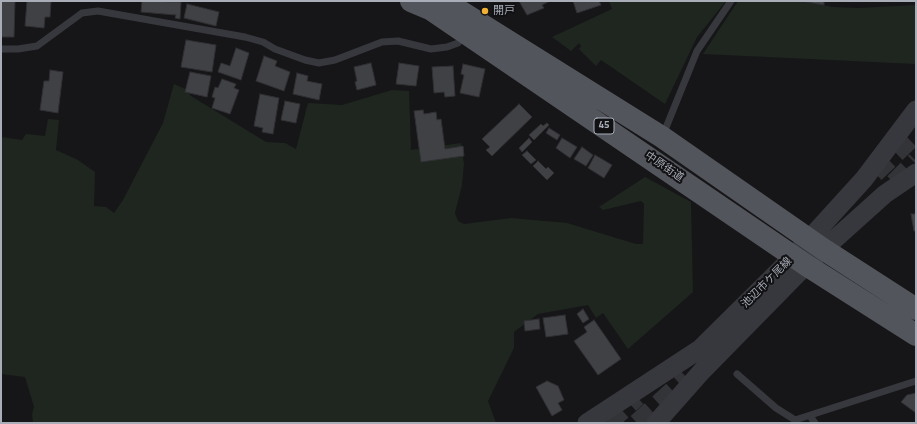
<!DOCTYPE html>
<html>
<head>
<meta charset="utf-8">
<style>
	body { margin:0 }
	#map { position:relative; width:917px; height:424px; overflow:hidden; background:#161618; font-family:"Titillium Web",sans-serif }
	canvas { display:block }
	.frame { position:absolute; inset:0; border:2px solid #a8adb8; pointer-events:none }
</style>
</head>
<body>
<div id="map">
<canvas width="917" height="424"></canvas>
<div class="frame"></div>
</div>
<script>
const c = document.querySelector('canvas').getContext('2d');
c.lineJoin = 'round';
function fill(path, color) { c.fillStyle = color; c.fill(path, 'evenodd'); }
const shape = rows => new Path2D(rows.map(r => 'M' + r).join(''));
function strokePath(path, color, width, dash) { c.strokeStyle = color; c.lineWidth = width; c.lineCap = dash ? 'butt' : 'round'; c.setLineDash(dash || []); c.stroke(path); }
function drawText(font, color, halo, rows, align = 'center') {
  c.font = font + ' "Titillium Web","Noto Sans JP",sans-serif'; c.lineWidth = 4; c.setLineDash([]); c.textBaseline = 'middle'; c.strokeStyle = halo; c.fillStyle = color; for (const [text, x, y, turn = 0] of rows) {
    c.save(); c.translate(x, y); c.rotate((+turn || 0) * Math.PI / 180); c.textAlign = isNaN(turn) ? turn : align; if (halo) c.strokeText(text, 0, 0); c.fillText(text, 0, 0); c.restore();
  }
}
fill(shape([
	[609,1,726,1,697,37,665,104,601,60,596,66,579,49,581,46,579,43,571,51,552,37,612,9],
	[738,1,802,1,833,7,858,8,916,5,916,64,703,54],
	[174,84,185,89,191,96,266,142,285,143,296,149,308,103,342,105,392,90,409,91,411,150,461,143,464,164,462,185,455,213,458,221,464,224,511,218,567,223,636,244,643,244,644,204,641,201,603,210,599,207,645,177,691,202,693,292,628,349,603,313,596,318,588,305,538,314,514,332,514,348,488,401,496,423,33,423,32,414,34,407,25,377,1,374,1,137,22,140,26,134,45,136,48,119,59,120,56,150,78,160,95,172,94,206,106,207,114,213,123,200,163,123]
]), '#1e261f');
const building = shape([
	[1,1,15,1,14,37,1,37,1,1],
	[27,1,51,1,50,17,45,17,44,28,25,26,27,1],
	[142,1,181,2,180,19,175,18,176,15,141,12,142,1],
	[519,1,550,1,542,5,544,8,527,15,519,1],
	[573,1,599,1,601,5,577,13,573,1],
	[801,1,824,1,824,5,801,1],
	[187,4,219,12,216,26,184,18,187,4],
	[186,40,216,45,212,72,181,67,186,40],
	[236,48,249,53,241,80,218,72,221,63,230,66,236,48],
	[264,56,277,61,275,66,290,72,284,91,256,81,264,56],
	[371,63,376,85,357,90,355,82,357,81,354,67,371,63],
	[399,63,419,66,416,86,396,84,399,63],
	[463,64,485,69,479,97,460,93,464,75,461,74,463,64],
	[453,66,455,96,445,97,444,92,434,93,432,67,453,66],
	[50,70,63,72,58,113,40,110,44,81,49,81,50,70],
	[190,72,211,76,207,97,185,92,190,72],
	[297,73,308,76,307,81,322,84,319,100,293,94,297,73],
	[222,79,236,84,234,88,239,90,230,114,212,108,215,98,212,97,215,87,218,88,222,79],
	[260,94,279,98,273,134,262,132,263,128,254,126,260,94],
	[285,101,300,104,296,123,281,120,285,101],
	[519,104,532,117,492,156,486,150,490,147,482,139,519,104],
	[423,110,424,114,436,112,437,120,441,119,445,149,463,146,464,156,421,162,414,111,423,110],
	[547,123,549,125,534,140,529,135,541,124,543,126,547,123],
	[549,128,560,135,557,140,546,133,549,128],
	[529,138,532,142,522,152,519,148,529,138],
	[562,138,577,147,570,158,556,148,562,138],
	[582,147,593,155,586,166,574,159,582,147],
	[527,151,536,160,531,164,522,155,527,151],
	[595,155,612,165,604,178,588,168,595,155],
	[538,161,546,169,548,167,554,173,547,180,533,166,538,161],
	[911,214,916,214,916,231,914,231,911,214],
	[583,309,589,319,583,323,577,314,583,309],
	[565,315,568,334,546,337,543,318,565,315],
	[539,319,540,329,525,331,524,321,539,319],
	[594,320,621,359,598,375,574,341,587,332,584,327,594,320],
	[547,381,558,386,564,400,558,403,562,410,552,416,536,387,547,381],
	[916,393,916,413,901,402,907,395,916,393]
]);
fill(building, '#404145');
strokePath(building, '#303034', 1);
strokePath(shape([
	[875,173,916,134],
	[894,183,916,161],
	[608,423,637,397],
	[637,423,687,378]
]), '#333438', 19, [19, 10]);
strokePath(shape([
	[1,49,18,49,37,46,82,13,98,11,245,37,263,42,275,49,305,60,319,63,335,60,382,42,398,41,431,49,447,47,458,43,464,35],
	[663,135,697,51,731,1],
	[737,374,776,408,795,420,916,381],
	[810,416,815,423]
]), '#37383d', 7);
strokePath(shape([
	[587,423,700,349,794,256,864,179,916,110],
	[656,423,702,371,806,265,885,194,916,173]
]), '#37383d', 19);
strokePath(shape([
	[411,1,430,9,806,265,916,335],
	[444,1,662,137,823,249,916,309]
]), '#53555c', 22);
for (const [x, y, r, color] of [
	[485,11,4,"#f2b134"]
]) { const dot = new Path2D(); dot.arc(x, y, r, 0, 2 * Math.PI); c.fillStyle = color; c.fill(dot); strokePath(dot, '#111113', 1.5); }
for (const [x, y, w] of [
	[604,126,20]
]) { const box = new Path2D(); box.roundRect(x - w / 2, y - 8, w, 16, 3); c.fillStyle = '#111113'; c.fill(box); strokePath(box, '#a8adb8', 1); }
drawText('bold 10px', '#a8adb8', null, [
	["45",604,126]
]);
drawText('11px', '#a8adb8', '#111113', [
	["開戸",493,11]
], 'left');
drawText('11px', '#a8adb8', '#111113', [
	["中原街道",664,167,34],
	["池辺市ケ尾線",767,283,-45]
]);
</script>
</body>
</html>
